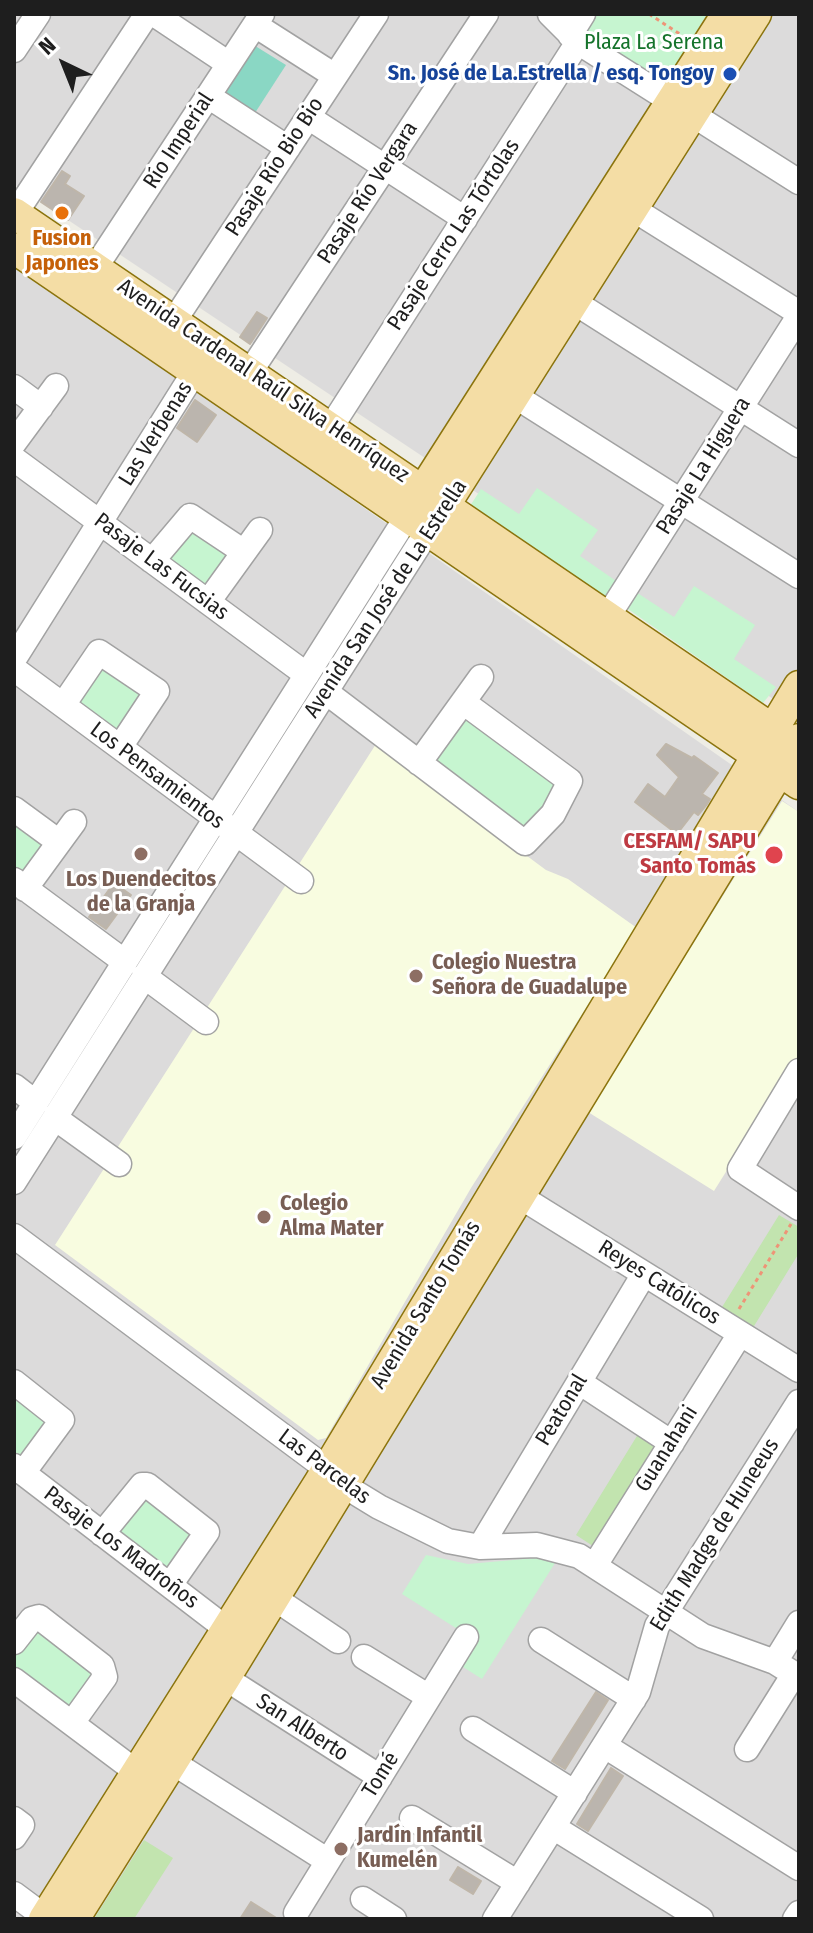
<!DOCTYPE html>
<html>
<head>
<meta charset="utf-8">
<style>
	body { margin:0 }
	#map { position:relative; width:813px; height:1933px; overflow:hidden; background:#eeede5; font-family:"Fira Sans Condensed",sans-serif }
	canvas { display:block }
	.frame { position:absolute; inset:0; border:16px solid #1e1e1e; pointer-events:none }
	.north { position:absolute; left:24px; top:24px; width:80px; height:80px; -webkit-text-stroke:6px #fff; paint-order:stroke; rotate:317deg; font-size:22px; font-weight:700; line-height:32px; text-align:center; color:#1e1e1e }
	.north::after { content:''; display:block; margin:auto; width:28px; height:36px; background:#1e1e1e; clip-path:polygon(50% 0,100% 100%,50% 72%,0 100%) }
</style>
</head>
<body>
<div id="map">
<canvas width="813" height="1933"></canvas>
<div class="frame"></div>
<div class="north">N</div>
</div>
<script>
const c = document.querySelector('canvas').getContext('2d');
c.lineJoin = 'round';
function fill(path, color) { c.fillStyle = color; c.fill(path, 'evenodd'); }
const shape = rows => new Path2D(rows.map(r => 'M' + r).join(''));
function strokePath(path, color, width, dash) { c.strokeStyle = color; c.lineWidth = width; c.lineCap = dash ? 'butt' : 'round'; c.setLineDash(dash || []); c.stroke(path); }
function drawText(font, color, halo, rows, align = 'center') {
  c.font = font + ' "Fira Sans Condensed",sans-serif'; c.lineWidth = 6; c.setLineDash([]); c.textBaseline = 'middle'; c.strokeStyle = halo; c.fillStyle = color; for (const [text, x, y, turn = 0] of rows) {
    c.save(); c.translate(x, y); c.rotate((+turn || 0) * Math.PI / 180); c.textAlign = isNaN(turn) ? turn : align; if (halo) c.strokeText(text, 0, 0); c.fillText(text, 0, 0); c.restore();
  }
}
fill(shape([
	[14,14,799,14,799,717,470,488,14,184],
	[14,263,799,812,799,1919,14,1919]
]), '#dcdbdb');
fill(shape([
	[376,744,546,870,568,879,637,928,471,1188,326,1438,318,1440,55,1245],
	[782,801,799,812,799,1055,714,1191,588,1112]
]), '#f8fce0');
fill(shape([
	[779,1215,799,1227,799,1253,751,1331,719,1312],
	[640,1431,664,1446,599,1550,576,1535],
	[144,1840,173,1858,134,1919,94,1919]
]), '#c2e4af');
fill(shape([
	[593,14,707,14,662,86,583,30],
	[537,488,598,530,580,556,619,583,605,602,468,509,481,489,519,514],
	[188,522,234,550,212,591,163,561],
	[694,586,755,625,734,659,776,687,763,703,625,607,636,592,674,617],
	[102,665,139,689,143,700,120,733,72,699],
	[464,715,556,783,542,807,521,829,430,762],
	[14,812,49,839,27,878,14,876],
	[14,1392,53,1421,24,1459,14,1451],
	[142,1495,198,1538,171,1573,115,1531],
	[426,1555,468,1564,536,1558,555,1563,482,1679,463,1667,478,1642,402,1594],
	[38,1623,100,1670,65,1715,14,1675,14,1654]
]), '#c6f5d0');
fill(shape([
	[252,44,286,65,253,116,219,94]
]), '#8ad7c4');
const building = shape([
	[62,171,70,176,65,184,84,196,68,220,41,202,62,171],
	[257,312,267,318,250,344,240,337,257,312],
	[195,400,216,415,197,442,177,428,195,400],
	[666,744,692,758,694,756,718,773,702,794,710,799,707,804,698,815,694,812,677,834,635,802,648,784,665,797,679,777,657,755,666,744],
	[114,883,131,895,106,929,89,917,114,883],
	[596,1692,608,1700,565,1769,552,1761,596,1692],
	[611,1768,623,1776,588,1831,577,1824,611,1768],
	[458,1867,481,1881,473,1894,450,1880,458,1867],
	[251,1902,278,1919,240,1919,251,1902]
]);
fill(building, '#bbb5ae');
strokePath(building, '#bfb6a9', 2);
const minor = shape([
	[154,14,229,64],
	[550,14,578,42,799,182],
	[255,25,335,76],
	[570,35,583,14],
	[14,50,38,14],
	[208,96,288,148],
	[308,117,465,219],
	[633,209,799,313],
	[15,214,147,14],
	[95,268,262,14],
	[574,302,799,445],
	[174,321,376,14],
	[250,372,486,14],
	[14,387,41,407],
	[515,396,799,576],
	[331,427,578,42],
	[14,443,56,386],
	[14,459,307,675],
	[152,561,190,516,244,552],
	[208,602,260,530],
	[608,616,799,316],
	[14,659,195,371],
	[14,669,301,881],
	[326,692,525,843,553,814,570,781,463,702],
	[63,705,99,652,157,691,120,747],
	[419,763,481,677],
	[14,809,59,842],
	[14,880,125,962],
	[25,889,74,822],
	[144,976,206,1022],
	[799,1071,740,1169,799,1208],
	[14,1086,36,1103],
	[55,1118,119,1164],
	[14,1137,408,515],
	[14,1182,429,529],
	[519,1196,799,1370],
	[14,1236,327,1469,343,1485,379,1507,448,1541,480,1547,537,1545,579,1556,703,1636,775,1662,799,1677],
	[14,1382,62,1420,23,1473],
	[579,1382,672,1443],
	[14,1466,228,1630],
	[102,1534,142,1485,147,1485,207,1532,170,1585],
	[480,1547,644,1274],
	[595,1565,740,1334],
	[274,1598,338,1641],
	[541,1640,634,1699],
	[14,1642,32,1619,39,1617,102,1666,105,1677,72,1723],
	[364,1657,429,1697],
	[775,1662,799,1623],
	[225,1678,380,1777],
	[14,1680,138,1773],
	[473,1729,575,1793],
	[605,1746,799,1868],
	[747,1749,794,1674],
	[172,1762,328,1861],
	[412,1818,518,1883],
	[14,1819,22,1825,14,1837],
	[553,1827,701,1919],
	[14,1894,45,1917],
	[363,1899,394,1919],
	[296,1913,466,1637],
	[495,1919,638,1692,657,1626,799,1402],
	[795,1919,799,1913]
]);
const major = shape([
	[14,213,788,740],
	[14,248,799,784],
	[413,506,727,14],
	[436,519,756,14],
	[44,1919,319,1483,799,686],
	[74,1919,225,1678,799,739]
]);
strokePath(minor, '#a2a2a2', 27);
strokePath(major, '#8b740d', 33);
strokePath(shape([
	[649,14,686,38],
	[739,1309,791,1224]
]), '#ee9477', 3, [4, 4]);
strokePath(minor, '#fff', 24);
strokePath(major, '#f4dda5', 30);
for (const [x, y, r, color] of [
	[730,74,8,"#1a4fb4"],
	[62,213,8,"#e8710a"],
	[141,854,8,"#8d6e63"],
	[774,855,10,"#e0444e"],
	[416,976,8,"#8d6e63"],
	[264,1217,8,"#8d6e63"],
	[341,1849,8,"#8d6e63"]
]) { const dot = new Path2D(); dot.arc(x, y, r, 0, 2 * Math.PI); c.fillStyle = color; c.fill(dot); strokePath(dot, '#fff', 3); }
drawText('22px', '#15732b', '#fff', [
	["Plaza La Serena",654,43]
]);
drawText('bold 22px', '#164399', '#fff', [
	["Sn. José de La.Estrella / esq. Tongoy",714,74]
], 'right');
drawText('22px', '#1e1e1e', '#fff', [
	["Río Imperial",179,141,-57],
	["Pasaje Río Bio Bio",275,167,-57],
	["Pasaje Río Vergara",368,193,-57],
	["Pasaje Cerro Las Tórtolas",454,235,-57],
	["Avenida Cardenal Raúl Silva Henríquez",263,381,34],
	["Las Verbenas",156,434,-58],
	["Pasaje La Higuera",704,466,-58],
	["Pasaje Las Fucsias",161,567,37],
	["Avenida San José de La Estrella",386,599,-57],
	["Los Pensamientos",157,776,37],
	["Reyes Católicos",659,1283,32],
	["Avenida Santo Tomás",426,1305,-59],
	["Peatonal",562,1410,-59],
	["Guanahani",667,1449,-58],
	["Las Parcelas",324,1467,37],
	["Edith Madge de Huneeus",715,1535,-58],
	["Pasaje Los Madroños",121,1548,37],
	["San Alberto",302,1728,33],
	["Tomé",381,1775,-58]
]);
drawText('bold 22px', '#c56008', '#fff', [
	["Fusion",62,239],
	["Japones",62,264]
]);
drawText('bold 22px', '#be3a42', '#fff', [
	["CESFAM/ SAPU",756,842],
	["Santo Tomás",756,867]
], 'right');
drawText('bold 22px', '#785e54', '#fff', [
	["Los Duendecitos",141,880,"center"],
	["de la Granja",141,905,"center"],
	["Colegio Nuestra",432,963],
	["Señora de Guadalupe",432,988],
	["Colegio",280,1204],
	["Alma Mater",280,1229],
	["Jardín Infantil",357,1836],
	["Kumelén",357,1861]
], 'left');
</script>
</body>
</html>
